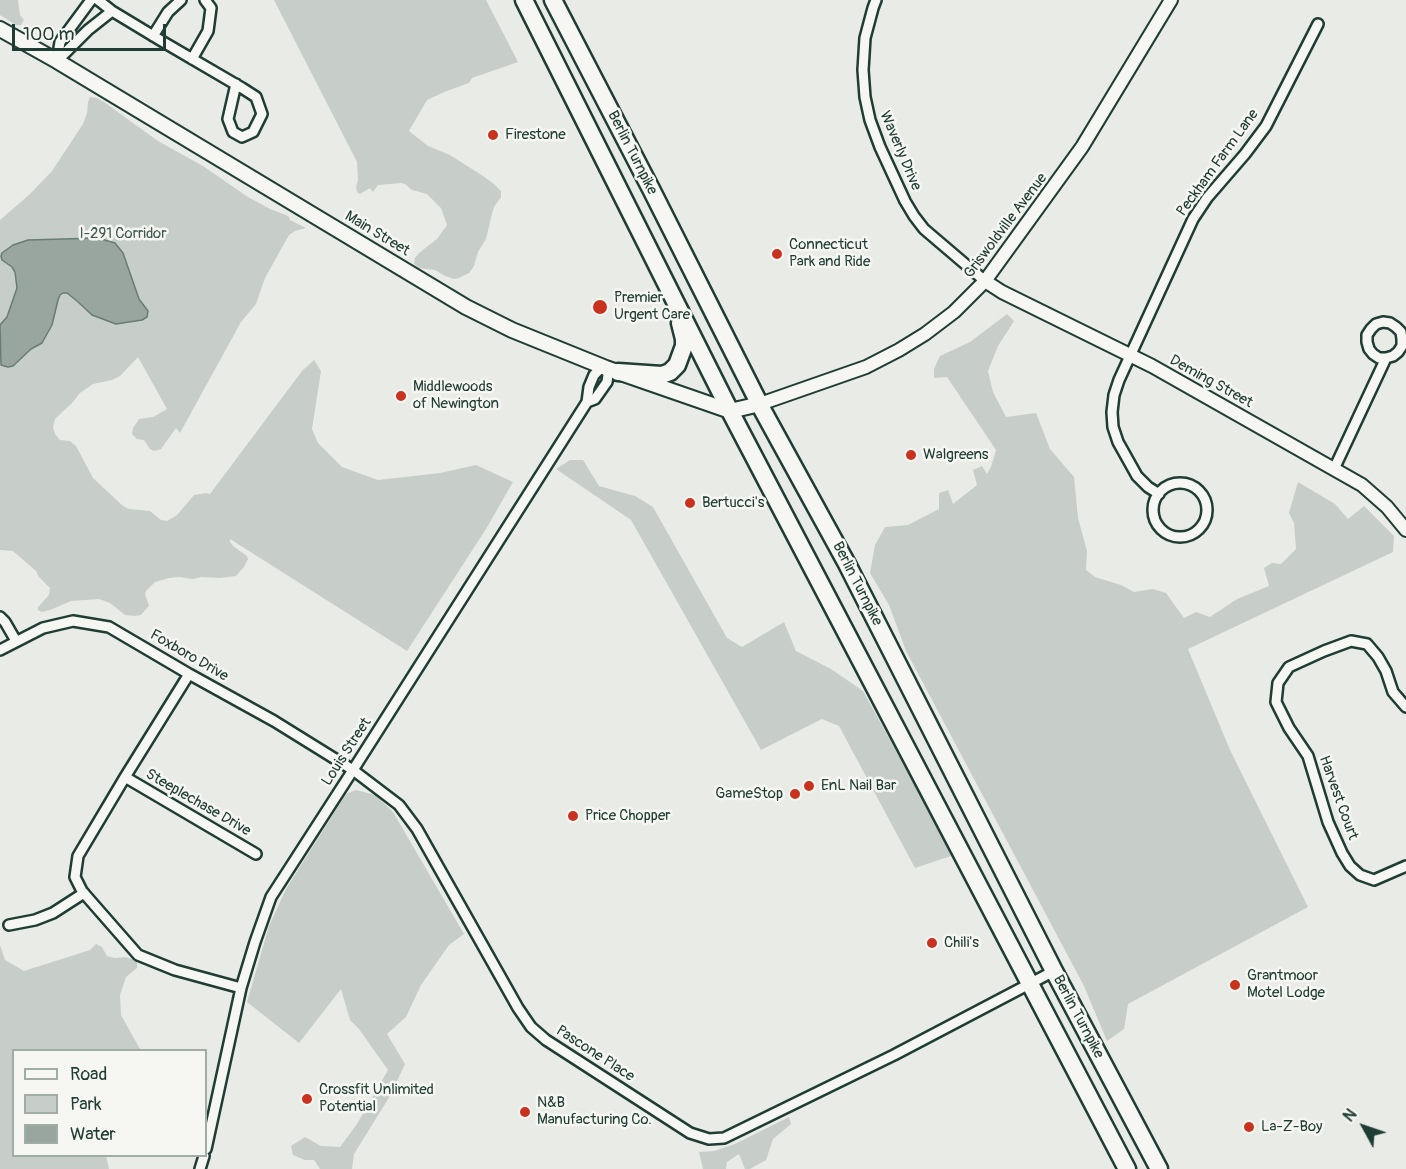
<!DOCTYPE html>
<html>
<head>
<meta charset="utf-8">
<style>
	body { margin:0 }
	#map { position:relative; width:1406px; height:1169px; overflow:hidden; background:#e9ebe7; font-family:Pangolin,sans-serif }
	canvas { display:block }
	.legend { position:absolute; left:12px; top:1049px; width:195px; height:108px; box-sizing:border-box; background:#f6f6f2; border:2px solid #a0aca6; margin:0; padding:8px 10px; list-style:none; font-size:18px; color:#1f3d34 }
	.legend li { display:flex; align-items:center; gap:12px; height:30px }
	.legend b { width:30px; border:2px solid #a0aca6 }
	.north { position:absolute; left:1334px; top:1097px; width:60px; height:60px; -webkit-text-stroke:4px #f6f6f2; paint-order:stroke; rotate:310deg; font-size:16px; font-weight:700; line-height:24px; text-align:center; color:#1f3d34 }
	.north::after { content:''; display:block; margin:auto; width:21px; height:27px; background:#1f3d34; clip-path:polygon(50% 0,100% 100%,50% 72%,0 100%) }
	.scale { position:absolute; left:12px; top:24px; width:154px; height:27px; box-sizing:border-box; border:3px solid #1f3d34; border-top:0; padding-left:8px; font-size:18px; line-height:21px; white-space:nowrap; color:#1f3d34; -webkit-text-stroke:4px #f6f6f2; paint-order:stroke }
</style>
</head>
<body>
<div id="map">
<canvas width="1406" height="1169"></canvas>
<ul class="legend">
<li><b style="height:8px;background:#f6f6f2"></b>Road</li>
<li><b style="height:16px;background:#c7cec9"></b>Park</li>
<li><b style="height:16px;background:#99a6a0"></b>Water</li>
</ul>
<div class="north">N</div>
<div class="scale">100 m</div>
</div>
<script>
const c = document.querySelector('canvas').getContext('2d');
c.lineJoin = 'round';
function fill(path, color) { c.fillStyle = color; c.fill(path, 'evenodd'); }
const shape = rows => new Path2D(rows.map(r => 'M' + r).join(''));
function strokePath(path, color, width, dash) { c.strokeStyle = color; c.lineWidth = width; c.lineCap = dash ? 'butt' : 'round'; c.setLineDash(dash || []); c.stroke(path); }
function drawText(font, color, halo, rows, align = 'center') {
  c.font = font + ' Pangolin,sans-serif'; c.lineWidth = 5; c.setLineDash([]); c.textBaseline = 'middle'; c.strokeStyle = halo; c.fillStyle = color; for (const [text, x, y, turn = 0] of rows) {
    c.save(); c.translate(x, y); c.rotate((+turn || 0) * Math.PI / 180); c.textAlign = isNaN(turn) ? turn : align; if (halo) c.strokeText(text, 0, 0); c.fillText(text, 0, 0); c.restore();
  }
}
fill(shape([
	[0,0,18,0,20,15,24,20,21,25,16,25,0,15],
	[274,0,486,0,518,62,472,78,469,83,444,92,427,100,409,131,428,146,450,155,483,176,494,184,501,191,501,197,494,207,492,214,486,239,478,252,474,266,469,273,459,278,454,279,445,276,435,270,419,268,414,264,415,258,419,253,437,239,447,225,441,208,427,194,412,190,405,184,401,183,378,185,373,192,370,188,360,194,357,192,356,187,358,180,357,162],
	[90,97,97,98,104,102,158,141,203,166,248,197,270,209,286,215,289,217,290,220,306,228,295,231,289,235,265,278,256,304,241,322,180,433,176,428,161,449,154,451,150,449,144,440,137,439,132,434,133,428,139,419,153,417,167,409,138,357,120,376,112,380,93,384,80,393,72,403,55,419,53,427,55,434,60,440,70,441,76,446,93,478,123,506,129,509,150,511,161,520,167,521,177,515,194,495,206,493,210,494,302,371,314,360,321,371,312,429,318,443,342,467,378,480,440,473,476,465,513,482,486,529,407,651,230,539,230,542,233,546,247,556,248,559,244,567,236,576,219,578,201,577,193,579,179,577,169,578,155,582,146,591,145,594,149,606,146,609,141,615,134,616,125,615,110,603,99,599,71,601,50,610,42,612,38,610,38,607,49,595,50,588,39,577,36,571,13,551,0,550,0,220,30,194,52,171,83,124,87,113,88,102],
	[1007,314,1014,321,998,346,988,371,993,392,1006,417,1036,413,1050,449,1074,477,1078,518,1087,551,1086,570,1095,577,1121,585,1134,592,1153,589,1166,593,1184,618,1196,612,1210,617,1237,599,1269,586,1264,568,1272,563,1281,564,1296,549,1294,523,1289,513,1298,482,1335,504,1348,519,1364,506,1394,536,1393,552,1188,649,1230,750,1308,907,1128,1004,1124,1029,1107,1041,1084,986,906,651,889,605,870,573,875,545,885,527,908,525,939,509,939,493,948,490,953,504,977,485,973,470,982,466,987,474,991,467,996,450,947,377,934,378,934,369,940,356,970,342],
	[570,460,583,460,599,486,635,496,653,507,727,638,742,647,784,622,796,651,831,669,863,691,945,840,951,856,915,868,839,726,822,719,761,750,631,520,556,469],
	[356,790,375,795,393,812,464,934,449,945,421,985,406,1017,387,1034,405,1064,390,1096,354,1154,352,1169,320,1169,314,1160,305,1160,293,1155,291,1146,305,1137,321,1146,340,1147,357,1124,388,1070,359,1029,350,1020,341,989,299,1043,247,1002,269,926,286,889,346,794],
	[96,944,102,947,107,956,115,958,126,957,137,961,137,968,126,977,120,995,121,1015,140,1049,145,1050,14,1050,14,1156,106,1156,109,1169,0,1169,0,945,5,960,24,971,90,950],
	[789,1117,791,1124,773,1139,766,1160,750,1169,745,1169,739,1154,727,1162,726,1169,703,1169,699,1152,714,1151,735,1144]
]), '#c7cec9');
const water = shape([
	[98,238,115,243,123,253,139,299,148,311,147,317,142,320,116,324,92,315,77,301,67,293,63,293,60,295,58,300,52,325,42,343,31,349,13,366,8,367,1,365,0,325,7,317,17,288,15,272,12,267,2,260,1,256,2,253,13,245,28,240,98,238]
]);
fill(water, '#99a6a0');
strokePath(water, '#687c75', 1.5);
const minor = shape([
	[98,0,112,11,165,43,242,88,256,97,262,114,253,132,242,137,233,132,228,119,236,84],
	[876,0,873,8,865,38,863,70,865,97,870,120,880,147,905,201,914,216,924,229,985,281],
	[153,36,168,12,181,0],
	[192,59,208,31,211,8,205,0],
	[57,61,88,30,112,11],
	[57,61,60,42,91,0],
	[1334,469,1386,358,1393,356,1398,352,1402,346,1402,339,1401,332,1396,327,1390,323,1383,322,1376,324,1371,329,1367,335,1367,342,1369,349,1373,354,1379,358,1386,358],
	'1153 510a27 27 0 1 1 54 0a27 27 0 1 1-54 0Z',
	[1159,494,1148,487,1137,476,1118,442,1113,427,1112,412,1114,395,1119,380,1193,219,1207,198,1245,154,1266,126,1318,24],
	[0,617,5,622,16,641],
	[0,650,43,628,73,621,109,627,189,674,274,721,353,770,399,805,417,829,518,1008,531,1027,546,1040,690,1133,709,1139,724,1138,894,1055,1054,971],
	[189,674,125,777,78,856,75,877,82,891,138,955,175,970,241,988],
	[1406,707,1393,692,1386,671,1378,657,1367,644,1351,641,1324,651,1289,667,1278,683,1276,702,1289,728,1308,756,1328,822,1342,853,1350,866,1360,875,1374,880,1406,866],
	[125,777,256,854],
	[9,925,35,920,53,913,84,893],
	[206,1149,241,988,255,942,271,897,353,770,587,402,589,387,594,375,599,370,606,368,608,375,607,382,595,399,587,402],
	[200,1169,204,1156]
]);
const tertiary = shape([
	[985,281,1002,292,1152,366,1362,485,1387,507,1406,530],
	[760,404,866,367,899,350,925,334,954,312,985,281,1082,147,1171,0]
]);
const secondary = shape([
	[0,29,57,61,466,307,512,330,606,368,730,411,760,404]
]);
const trunk = shape([
	[524,0,730,411,1127,1169],
	[553,0,651,189,763,411,847,564,1054,971,1159,1169],
	[618,372,662,375,670,372,677,365,684,346,684,339,680,323]
]);
strokePath(minor, '#1f3d34', 14);
strokePath(tertiary, '#1f3d34', 16);
strokePath(secondary, '#1f3d34', 18);
strokePath(trunk, '#1f3d34', 21);
strokePath(minor, '#f6f6f2', 9);
strokePath(tertiary, '#f6f6f2', 12);
strokePath(secondary, '#f6f6f2', 14);
strokePath(trunk, '#f6f6f2', 16);
for (const [x, y, r, color] of [
	[493,135,6,"#c8321e"],
	[777,254,6,"#c8321e"],
	[600,307,8,"#c8321e"],
	[401,396,6,"#c8321e"],
	[911,455,6,"#c8321e"],
	[690,503,6,"#c8321e"],
	[809,786,6,"#c8321e"],
	[795,794,6,"#c8321e"],
	[573,816,6,"#c8321e"],
	[932,943,6,"#c8321e"],
	[1235,985,6,"#c8321e"],
	[307,1099,6,"#c8321e"],
	[525,1112,6,"#c8321e"],
	[1249,1127,6,"#c8321e"]
]) { const dot = new Path2D(); dot.arc(x, y, r, 0, 2 * Math.PI); c.fillStyle = color; c.fill(dot); strokePath(dot, '#f6f6f2', 2); }
drawText('15px', '#1f3d34', '#f6f6f2', [
	["Firestone",505,135],
	["Connecticut",789,245],
	["Park and Ride",789,262],
	["Premier",614,298],
	["Urgent Care",614,315],
	["Middlewoods",413,387],
	["of Newington",413,404],
	["Walgreens",923,455],
	["Bertucci's",702,503],
	["EnL Nail Bar",821,786],
	["GameStop",783,794,"right"],
	["Price Chopper",585,816],
	["Chili's",944,943],
	["Grantmoor",1247,976],
	["Motel Lodge",1247,993],
	["Crossfit Unlimited",319,1090],
	["Potential",319,1107],
	["N&B",537,1103],
	["Manufacturing Co.",537,1120],
	["La-Z-Boy",1261,1127]
], 'left');
drawText('15px', '#1f3d34', '#f6f6f2', [
	["Waverly Drive",900,151,67],
	["Berlin Turnpike",632,153,63],
	["Peckham Farm Lane",1218,163,-54],
	["Griswoldville Avenue",1006,226,-53],
	["Main Street",377,234,31],
	["Deming Street",1211,382,29],
	["Berlin Turnpike",857,584,63],
	["Foxboro Drive",189,656,30],
	["Louis Street",347,752,-57],
	["Harvest Court",1338,798,70],
	["Steeplechase Drive",198,803,30],
	["Berlin Turnpike",1078,1017,62],
	["Pascone Place",595,1054,33]
]);
drawText('15px', '#415a52', '#f6f6f2', [
	["I-291 Corridor",123,234]
]);
</script>
</body>
</html>
